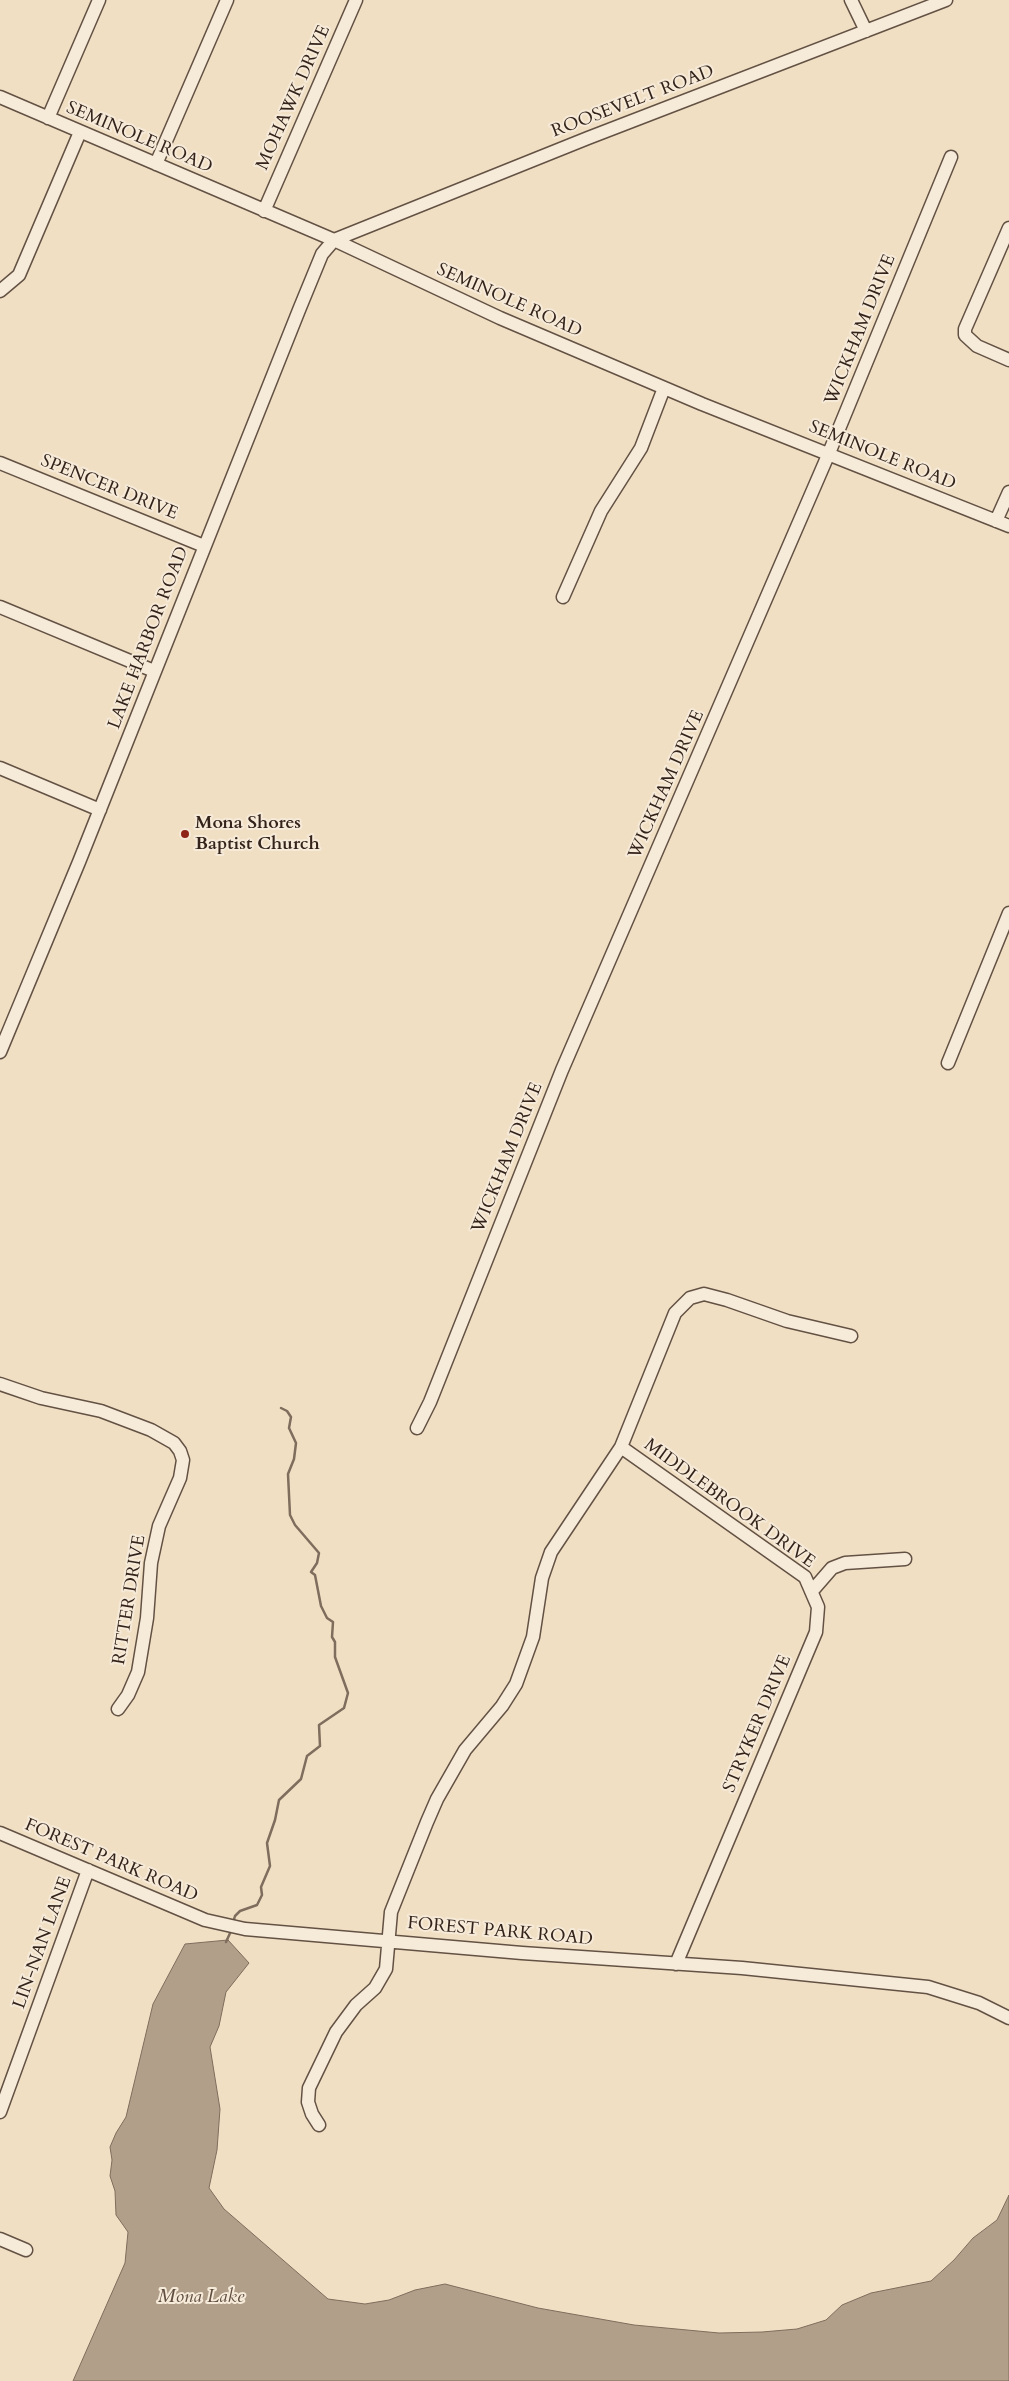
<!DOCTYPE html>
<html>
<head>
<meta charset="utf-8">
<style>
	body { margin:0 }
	canvas { display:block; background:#f1dfc4 }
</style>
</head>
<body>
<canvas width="1009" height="2381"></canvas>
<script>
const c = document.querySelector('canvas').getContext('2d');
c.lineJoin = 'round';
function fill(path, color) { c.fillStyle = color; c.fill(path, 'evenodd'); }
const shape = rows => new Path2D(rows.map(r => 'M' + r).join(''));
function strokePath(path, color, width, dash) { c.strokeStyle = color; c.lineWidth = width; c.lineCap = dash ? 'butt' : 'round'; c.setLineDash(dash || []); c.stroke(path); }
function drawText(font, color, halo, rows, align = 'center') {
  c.font = font + ' Cardo,serif'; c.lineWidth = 4; c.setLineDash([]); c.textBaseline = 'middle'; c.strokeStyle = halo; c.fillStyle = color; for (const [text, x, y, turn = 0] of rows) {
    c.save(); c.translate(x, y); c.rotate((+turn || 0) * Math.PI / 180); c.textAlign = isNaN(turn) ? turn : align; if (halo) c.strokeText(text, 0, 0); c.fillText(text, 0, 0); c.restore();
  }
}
const water = shape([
	[228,1940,249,1963,226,1992,219,2026,210,2047,220,2109,217,2150,209,2188,224,2209,328,2299,365,2304,389,2300,415,2290,445,2284,538,2308,634,2325,719,2333,762,2332,797,2329,826,2320,842,2305,871,2293,931,2281,954,2260,973,2238,997,2220,1009,2195,1009,2381,73,2381,125,2263,128,2232,116,2215,115,2191,110,2176,112,2160,110,2147,116,2133,126,2117,153,2004,185,1944,228,1940]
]);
fill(water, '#b19f8a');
strokePath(water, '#7f6d5d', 1);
strokePath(shape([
	[233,1923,235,1916,240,1911,257,1905,262,1895,261,1887,270,1866,267,1843,275,1820,279,1800,301,1779,307,1756,320,1746,319,1725,344,1708,348,1693,335,1657,335,1642,332,1637,333,1622,327,1618,321,1606,315,1575,311,1572,317,1563,319,1553,295,1525,290,1515,288,1474,294,1459,296,1443,289,1428,291,1417,287,1411,281,1408],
	[226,1942,231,1931]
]), '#7f6d5d', 2.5);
const minor = shape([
	[851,0,866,31],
	[0,97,334,240,500,318,702,404,1009,526],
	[48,118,99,0],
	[156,164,227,0],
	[264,211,356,0],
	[1009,228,965,329,965,335,977,346,1009,360],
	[0,291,19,275,80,132],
	[0,463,204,546],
	[996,521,1009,492],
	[563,597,601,511,641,448,664,388],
	[0,607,154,671],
	[0,768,100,810],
	[0,1052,79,862,299,310,322,254,334,240,588,138,946,0],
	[948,1063,1009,913],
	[0,1384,41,1398,101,1411,151,1430,174,1443,180,1451,183,1460,180,1478,159,1526,151,1563,147,1618,138,1672,128,1695,118,1709],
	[417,1428,430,1402,562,1070,829,453,951,157],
	[621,1447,805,1577,818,1607,816,1632,676,1964],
	[812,1591,832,1568,845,1563,905,1559],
	[0,1833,205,1920,245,1929,522,1953,742,1968,928,1987,979,2003,1009,2018],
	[0,2112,88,1870],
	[319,2125,312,2114,308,2102,309,2088,336,2032,356,2005,375,1988,386,1969,391,1912,427,1822,437,1799,465,1750,502,1706,516,1684,533,1637,542,1578,551,1552,621,1447,675,1313,690,1298,704,1294,727,1300,787,1321,851,1336],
	[0,2239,26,2250]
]);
strokePath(minor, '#635244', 15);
strokePath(minor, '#f6ead9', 12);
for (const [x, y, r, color] of [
	[185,834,5,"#8f2418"]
]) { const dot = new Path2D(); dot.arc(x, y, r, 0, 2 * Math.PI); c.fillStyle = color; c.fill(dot); strokePath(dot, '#f6ead9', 2); }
drawText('18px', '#34231a', '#f6ead9', [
	["MOHAWK DRIVE",294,98,-66],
	["ROOSEVELT ROAD",633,102,-21],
	["SEMINOLE ROAD",139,138,23],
	["SEMINOLE ROAD",509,301,24],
	["WICKHAM DRIVE",861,330,-68],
	["SEMINOLE ROAD",882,456,22],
	["SPENCER DRIVE",109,488,22],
	["LAKE HARBOR ROAD",149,638,-69],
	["WICKHAM DRIVE",667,785,-66],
	["WICKHAM DRIVE",508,1158,-68],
	["MIDDLEBROOK DRIVE",729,1504,36],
	["RITTER DRIVE",130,1600,-81],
	["STRYKER DRIVE",758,1724,-67],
	["FOREST PARK ROAD",111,1861,23],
	["FOREST PARK ROAD",500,1932,5],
	["LIN-NAN LANE",43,1943,-70]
]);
drawText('bold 18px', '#34231a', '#f6ead9', [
	["Mona Shores",195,824],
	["Baptist Church",195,845]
], 'left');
drawText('italic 19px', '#604e41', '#f6ead9', [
	["Mona Lake",201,2298]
]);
</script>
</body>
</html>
